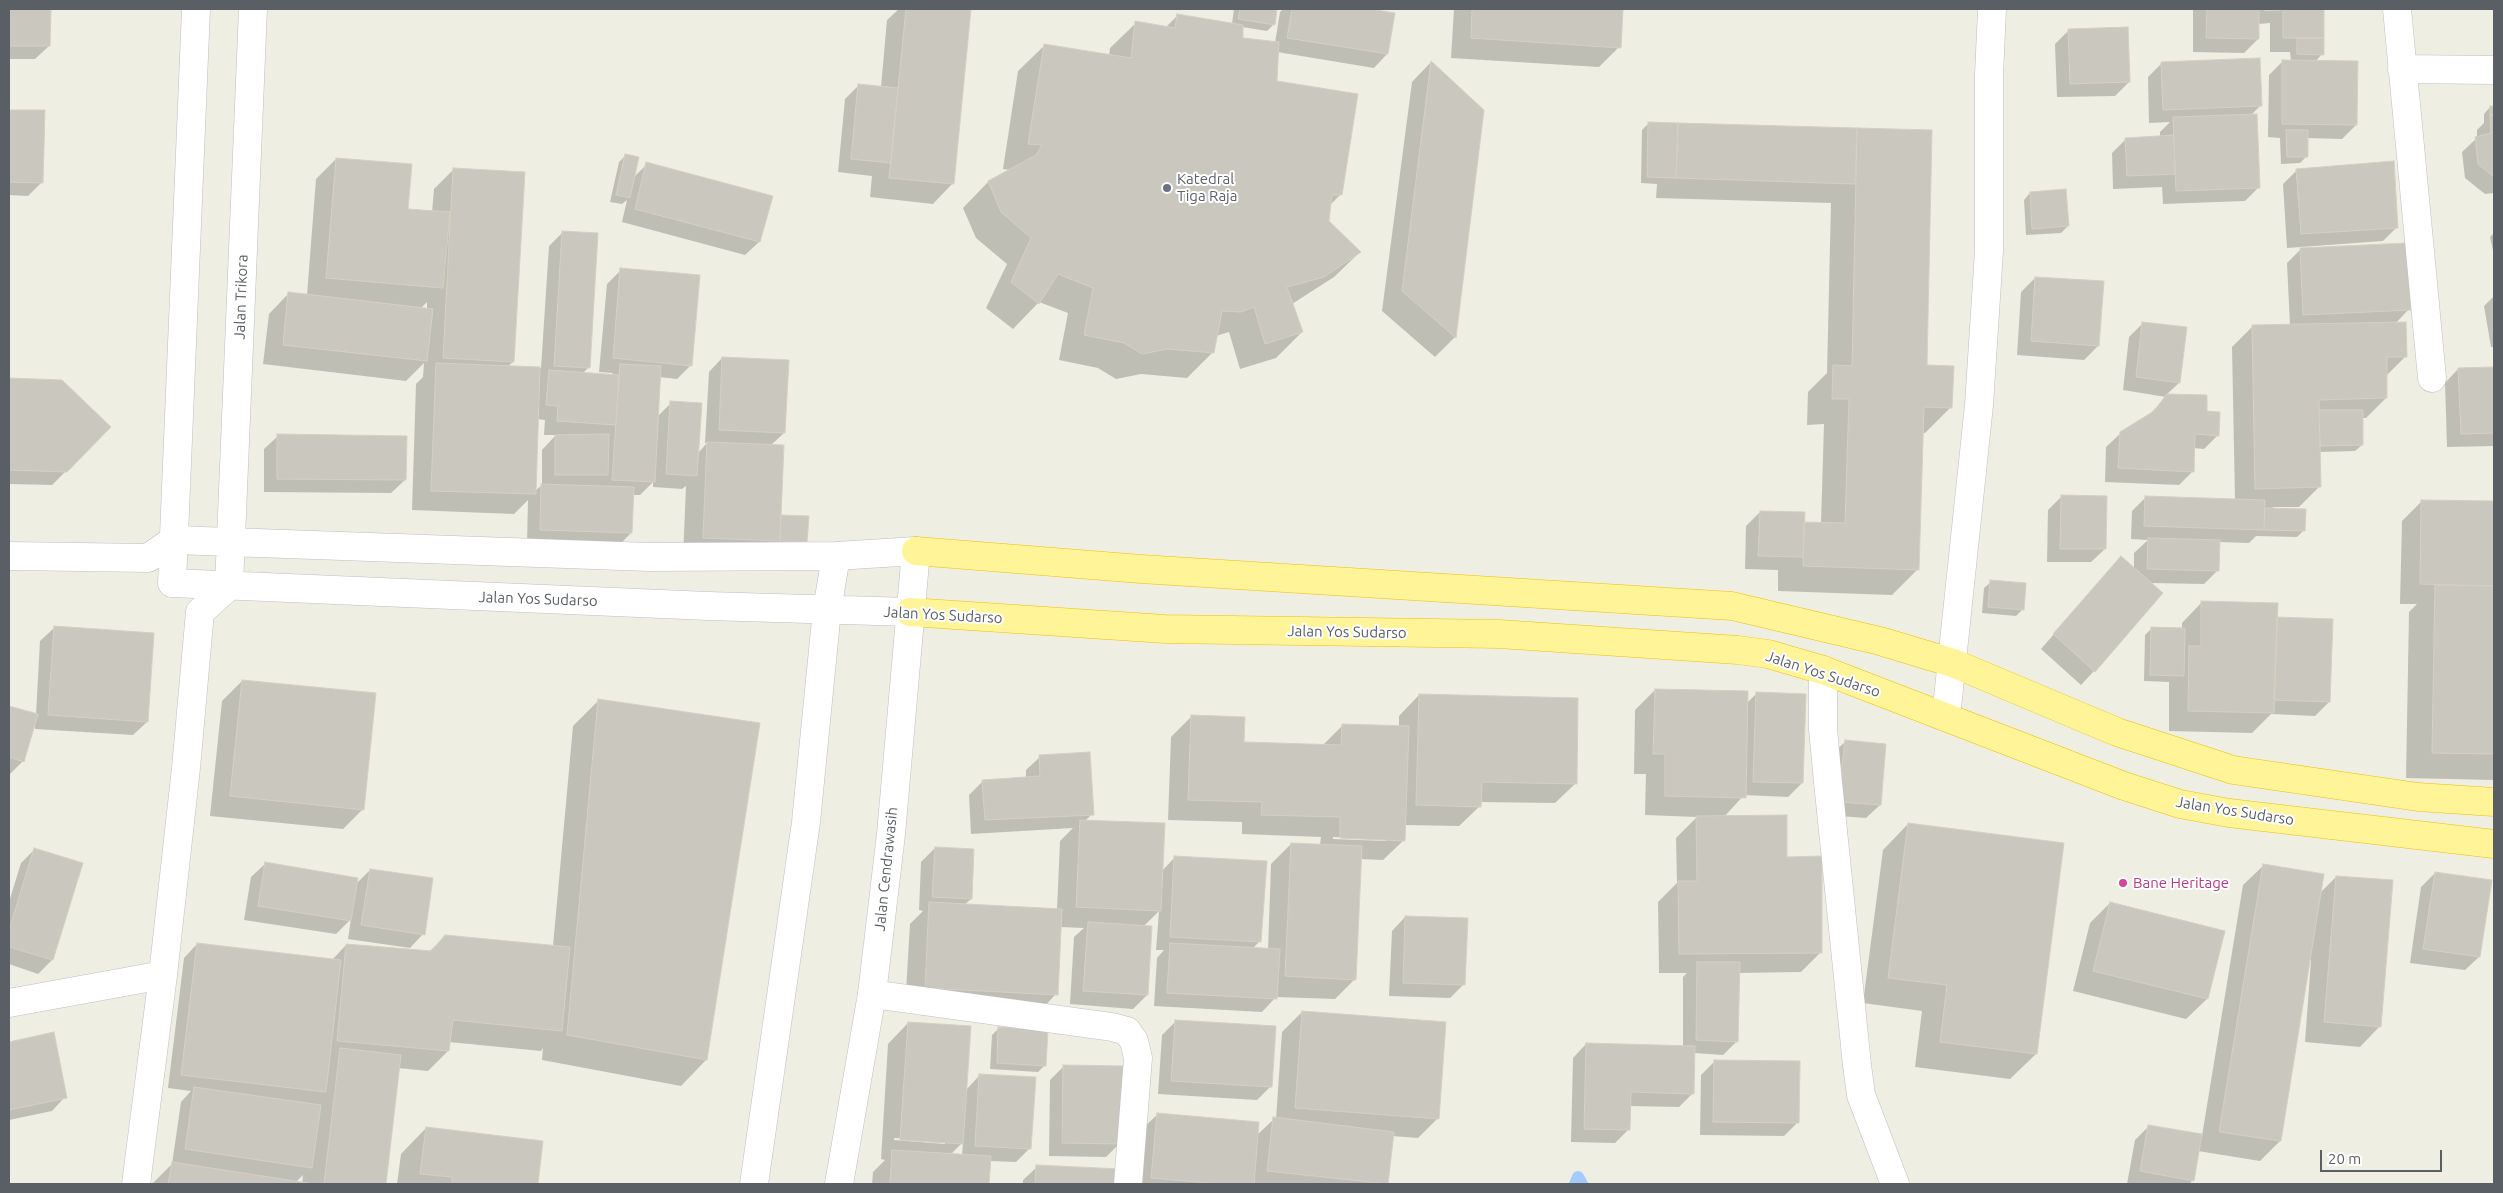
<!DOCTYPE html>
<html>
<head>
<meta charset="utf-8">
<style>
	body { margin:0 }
	#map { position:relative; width:2503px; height:1193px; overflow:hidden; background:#efeee2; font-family:Ubuntu,sans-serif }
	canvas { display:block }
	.frame { position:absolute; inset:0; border:10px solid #5a5e65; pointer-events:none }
	.scale { position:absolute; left:2320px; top:1150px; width:122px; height:22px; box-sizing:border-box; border:2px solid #5a5e65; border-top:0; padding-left:6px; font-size:15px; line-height:18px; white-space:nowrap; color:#5a5e65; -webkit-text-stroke:4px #fff; paint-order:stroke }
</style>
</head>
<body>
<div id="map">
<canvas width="2503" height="1193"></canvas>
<div class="frame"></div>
<div class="scale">20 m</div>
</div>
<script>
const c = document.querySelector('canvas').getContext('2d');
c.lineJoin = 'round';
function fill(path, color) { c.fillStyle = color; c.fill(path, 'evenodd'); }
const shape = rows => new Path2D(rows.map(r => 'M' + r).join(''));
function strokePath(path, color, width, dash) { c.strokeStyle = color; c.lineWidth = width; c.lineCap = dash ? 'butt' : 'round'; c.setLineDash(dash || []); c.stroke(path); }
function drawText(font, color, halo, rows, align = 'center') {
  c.font = font + ' Ubuntu,sans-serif'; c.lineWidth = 4; c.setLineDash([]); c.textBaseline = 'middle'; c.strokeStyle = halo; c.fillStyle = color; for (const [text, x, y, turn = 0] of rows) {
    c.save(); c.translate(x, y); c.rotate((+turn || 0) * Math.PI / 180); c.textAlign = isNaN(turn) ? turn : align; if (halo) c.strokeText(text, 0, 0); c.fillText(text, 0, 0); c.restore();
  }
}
fill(shape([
	[9,9,49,9,49,46,35,59,9,59],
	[899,9,970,9,953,183,933,204,870,197,872,176,838,172,845,99,859,85,881,87,887,20],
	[1234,9,1276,9,1274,24,1267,31,1242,27,1241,40,1275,43,1280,12,1283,9,1362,9,1393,14,1387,54,1374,68,1277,52,1276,82,1341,194,1330,205,1328,221,1360,252,1334,277,1292,304,1302,332,1276,358,1240,369,1229,332,1216,336,1213,352,1187,378,1141,374,1116,379,1098,368,1059,360,1068,313,1039,302,1013,329,986,308,1007,264,976,238,963,208,988,182,1011,170,1003,169,1018,71,1044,46,1109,56,1110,48,1136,23,1165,28,1177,16,1232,24],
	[1454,9,1622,9,1619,47,1599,67,1451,58],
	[2193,9,2322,9,2322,54,2315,62,2356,125,2342,139,2306,138,2307,156,2300,163,2281,164,2280,138,2268,137,2269,75,2283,61,2291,61,2290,52,2270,52,2270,23,2258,24,2258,39,2244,53,2193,52],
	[2425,9,2463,9,2462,10],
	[2069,30,2129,82,2115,96,2057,97,2055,44],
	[1431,62,1455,337,1435,357,1382,311,1412,82],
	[2161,64,2261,105,2251,115,2259,187,2245,201,2163,204,2162,187,2113,189,2112,153,2126,139,2160,137,2160,132,2170,122,2149,123,2148,77],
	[2490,107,2494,107,2494,193,2485,194,2465,178,2462,152,2477,138,2477,130,2484,123,2484,114],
	[9,111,43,112,42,182,28,196,9,195],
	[1649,123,1931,131,1925,367,1951,407,1925,433,1922,433,1918,569,1892,595,1778,591,1778,570,1745,569,1746,526,1760,512,1804,523,1821,523,1824,424,1807,425,1808,392,1827,373,1831,203,1656,198,1657,184,1641,183,1642,130],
	[625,156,634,177,647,164,759,242,745,255,622,222,627,200,622,204,610,202,619,162],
	[336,159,407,210,432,212,434,189,454,169,513,362,507,367,541,368,549,246,563,232,589,367,582,374,610,376,613,373,599,372,607,284,621,270,691,365,677,379,659,377,657,417,671,403,698,453,707,443,705,443,709,372,722,358,784,433,771,445,780,516,806,542,799,548,683,558,686,486,682,489,653,487,653,482,640,495,632,495,631,533,617,547,527,544,528,500,514,514,412,510,416,384,423,377,424,363,406,381,263,364,269,314,289,293,307,295,316,179],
	[427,302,427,309,421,308],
	[537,419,545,420,544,435,556,435,542,450,542,485,534,492],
	[2297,170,2397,227,2383,241,2287,248,2283,184],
	[2030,193,2068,226,2061,233,2026,235,2024,200],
	[2494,233,2494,255,2490,237],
	[2301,249,2409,309,2395,324,2406,356,2386,376,2386,398,2366,418,2362,418,2362,445,2355,451,2319,452,2320,486,2299,507,2272,507,2304,530,2297,537,2256,536,2249,543,2218,542,2218,570,2204,584,2150,583,2094,671,2081,685,2041,649,2108,572,2134,569,2134,553,2148,540,2131,539,2132,511,2146,497,2235,500,2232,347,2252,327,2290,326,2287,263],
	[2035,278,2098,346,2084,360,2017,355,2021,292],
	[2494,296,2494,347,2491,347,2484,306],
	[2143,323,2179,383,2166,395,2205,412,2218,435,2204,449,2193,448,2193,471,2179,485,2105,482,2106,447,2121,433,2148,416,2166,397,2123,390,2129,337],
	[2458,369,2494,369,2494,446,2447,447,2445,383],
	[9,379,62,381,66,471,52,485,9,484],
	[278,436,405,480,391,493,264,492,264,449],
	[2061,497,2105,549,2091,562,2047,562,2048,510],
	[2422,501,2494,502,2494,780,2406,778,2409,612,2417,604,2400,604,2402,521],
	[1991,582,2023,609,2016,616,1982,613,1984,588],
	[2202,602,2276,618,2329,702,2315,716,2271,714,2252,733,2169,731,2169,682,2144,681,2145,635,2152,628,2182,629,2182,623],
	[54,628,147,722,133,735,35,729,35,724,23,761,9,775,9,707,36,715,40,641],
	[242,681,363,809,343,829,210,816,222,701],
	[1655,690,1746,704,1756,694,1802,783,1788,797,1744,795,1724,817,1786,858,1821,952,1801,972,1738,973,1737,1041,1723,1055,1694,1053,1693,1093,1679,1107,1630,1106,1629,1129,1615,1143,1571,1142,1573,1058,1586,1044,1683,1047,1683,977,1687,973,1659,973,1658,902,1677,883,1676,838,1697,817,1645,815,1646,774,1634,774,1635,710],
	[1419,695,1576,783,1555,803,1480,802,1480,806,1459,826,1404,825,1404,840,1383,860,1360,859,1355,979,1335,999,1276,997,1262,1012,1154,1006,1157,958,1164,950,1156,950,1159,911,1143,927,1147,995,1133,1009,1070,1004,1074,937,1084,928,1060,927,1056,994,1036,1015,905,1008,910,924,923,911,919,910,921,862,935,848,971,899,964,905,1057,910,1060,841,1073,828,971,834,969,795,983,781,1026,778,1026,770,1040,757,1092,814,1085,821,1162,871,1175,857,1260,941,1252,949,1268,950,1271,864,1291,844,1320,845,1321,837,1242,834,1242,822,1168,820,1171,737,1191,717,1243,743,1322,746,1343,725,1399,727,1399,716],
	[1333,837,1386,839,1386,841,1333,839],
	[598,701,759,724,706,1060,681,1086,542,1060,543,1048,541,1051,449,1042,448,1051,428,1071,398,1068,385,1184,152,1184,172,1164,181,1102,191,1091,168,1088,184,958,197,944,332,960,346,945,429,952,445,936,553,946,573,726],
	[303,1175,302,1184,295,1183],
	[1845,742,1880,805,1866,818,1825,815,1831,755],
	[1908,824,2036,1054,2010,1079,1915,1067,1922,1011,1863,1003,1883,850],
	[35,849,82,864,52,960,38,974,9,964,9,902,21,863],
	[265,864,355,885,370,870,423,934,410,948,348,939,351,919,336,934,244,920,251,877],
	[2264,865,2320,893,2336,877,2380,1026,2360,1047,2305,1042,2311,960,2309,960,2280,1141,2260,1161,2198,1151,2193,1180,2189,1184,2127,1184,2135,1140,2149,1126,2202,1136,2243,885],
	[2435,873,2479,957,2465,970,2410,963,2421,887],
	[2110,903,2207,999,2186,1019,2073,991,2090,923],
	[1405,917,1464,984,1450,998,1389,996,1392,931],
	[1302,1012,1438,1118,1418,1138,1392,1136,1387,1184,1138,1184,1143,1128,1157,1115,1257,1135,1274,1119,1276,1119,1282,1032],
	[1176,1021,1271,1086,1257,1100,1158,1094,1162,1035],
	[908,1023,966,1090,980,1075,1030,1148,1016,1162,990,1161,988,1184,872,1184,873,1172,885,1160,881,1159,888,1044],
	[894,1138,945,1141,945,1144,894,1140],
	[963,1142,962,1156,950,1155],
	[998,1029,1045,1065,1038,1072,990,1069,992,1035],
	[53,1034,65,1097,52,1111,9,1120,9,1043],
	[1715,1061,1798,1122,1784,1136,1700,1135,1701,1075],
	[1064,1066,1120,1143,1106,1157,1049,1156,1050,1080],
	[426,1128,541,1142,536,1184,397,1184,401,1154],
	[1037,1167,1118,1184,1023,1184,1023,1180]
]), '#0003');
strokePath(shape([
	[1575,1184,1578,1177,1582,1184]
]), '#a2ccff', 12);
const building = shape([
	[9,9,51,9,50,46,9,46,9,9],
	[906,9,971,9,954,184,889,178,906,9],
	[1240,9,1277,9,1275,25,1238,19,1240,9],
	[1292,9,1370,9,1395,13,1388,54,1287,38,1292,9],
	[1472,9,1623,9,1621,48,1471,38,1472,9],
	[2207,9,2259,9,2259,39,2206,38,2207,9],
	[2265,9,2324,9,2324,38,2283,38,2283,10,2265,11,2265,9],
	[1177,14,1243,25,1243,38,1279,42,1277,81,1358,94,1342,195,1332,195,1329,221,1361,252,1324,277,1287,287,1303,332,1265,344,1254,307,1241,312,1222,311,1214,353,1168,349,1142,354,1124,343,1084,335,1093,288,1058,274,1039,304,1011,282,1031,238,1001,212,988,181,1036,155,1042,145,1028,144,1044,44,1131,58,1135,21,1175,28,1177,14],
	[2128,27,2130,82,2070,84,2068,29,2128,27],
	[2297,38,2324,38,2324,55,2297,54,2297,38],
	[2260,58,2262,106,2163,110,2161,62,2260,58],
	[2282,60,2358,61,2357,125,2282,124,2282,60],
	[1431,61,1484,110,1456,338,1402,291,1431,61],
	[858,84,898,88,891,163,851,159,858,84],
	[2490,106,2494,106,2494,115,2490,115,2490,106],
	[9,110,45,110,43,183,9,182,9,110],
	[2257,114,2260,188,2176,191,2173,117,2257,114],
	[2490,115,2494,115,2494,177,2478,164,2475,137,2491,133,2490,115],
	[1648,122,1678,123,1676,178,1647,177,1648,122],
	[1678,123,1857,128,1855,184,1676,178,1678,123],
	[1857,128,1932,130,1927,365,1954,366,1952,408,1924,407,1919,570,1803,566,1804,522,1845,523,1849,399,1832,399,1833,365,1852,366,1857,128],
	[2286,130,2308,130,2308,157,2287,157,2286,130],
	[2174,135,2175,174,2127,176,2125,138,2174,135],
	[625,154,639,157,630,198,616,195,625,154],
	[336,158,412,164,408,209,450,212,443,288,326,278,336,158],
	[2394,161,2398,228,2301,234,2296,169,2394,161],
	[646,162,773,196,760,242,635,209,646,162],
	[453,168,525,172,514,362,443,358,453,168],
	[2066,189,2069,226,2032,229,2030,192,2066,189],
	[562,231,598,233,590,368,554,366,562,231],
	[2407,243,2411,310,2303,315,2300,248,2407,243],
	[620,268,700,275,692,366,613,358,620,268],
	[2035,277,2104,281,2099,346,2031,341,2035,277],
	[288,292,433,309,427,361,283,345,288,292],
	[2142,322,2187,327,2180,383,2136,377,2142,322],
	[2406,322,2407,357,2387,357,2387,398,2319,400,2321,487,2255,489,2252,325,2406,322],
	[722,357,789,360,785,433,719,430,722,357],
	[436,363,540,367,536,494,431,491,436,363],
	[620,364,661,366,655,482,612,480,620,364],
	[2494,367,2494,433,2461,434,2458,368,2494,367],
	[549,370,619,375,616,425,557,421,558,406,546,405,549,370],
	[9,378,62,380,111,427,67,472,9,470,9,378],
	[2167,394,2207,395,2207,411,2220,412,2219,436,2195,434,2194,472,2118,468,2120,432,2154,411,2167,394],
	[670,401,702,403,697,476,666,474,670,401],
	[2319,410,2363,410,2363,445,2320,446,2319,410],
	[277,434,407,436,406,480,277,479,277,434],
	[609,434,608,475,555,475,555,435,609,434],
	[707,442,784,445,780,541,703,538,707,442],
	[541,484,634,487,632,533,540,530,541,484],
	[2061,495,2107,496,2106,549,2060,549,2061,495],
	[2145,496,2265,500,2264,530,2144,526,2145,496],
	[2421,500,2494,501,2494,586,2420,584,2421,500],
	[2265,508,2306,509,2305,531,2264,530,2265,508],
	[1760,511,1805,512,1803,557,1758,556,1760,511],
	[781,515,809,516,807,542,780,541,781,515],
	[2148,538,2220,540,2219,571,2147,569,2148,538],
	[2121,556,2163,593,2095,672,2053,634,2121,556],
	[1990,580,2026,583,2024,610,1988,607,1990,580],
	[2435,585,2494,586,2494,754,2432,753,2435,585],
	[2201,601,2278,603,2274,713,2188,711,2189,646,2201,646,2201,601],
	[2277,617,2333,619,2330,702,2274,700,2277,617],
	[54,626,154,633,148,722,48,715,54,626],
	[2151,627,2185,628,2184,676,2150,675,2151,627],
	[242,680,376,693,364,810,230,796,242,680],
	[1655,689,1748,691,1746,798,1665,796,1665,754,1653,754,1655,689],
	[1756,692,1806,694,1803,783,1753,782,1756,692],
	[1419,694,1578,698,1577,784,1482,782,1481,807,1416,805,1419,694],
	[598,699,760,723,707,1060,567,1035,598,699],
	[9,706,38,714,24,762,9,757,9,706],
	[1191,715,1245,717,1244,742,1341,745,1342,724,1409,726,1405,841,1340,838,1340,817,1261,815,1262,802,1188,800,1191,715],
	[1845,740,1886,744,1881,805,1838,802,1845,740],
	[1090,752,1094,815,985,820,982,780,1040,776,1039,755,1090,752],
	[1787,815,1787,857,1822,856,1822,953,1679,954,1678,881,1697,881,1696,816,1787,815],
	[1080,820,1165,823,1161,911,1076,907,1080,820],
	[1908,823,2064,843,2037,1054,1940,1042,1947,985,1888,978,1908,823],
	[1291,843,1362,846,1356,980,1285,976,1291,843],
	[935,847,974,849,972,899,932,897,935,847],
	[34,848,83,863,53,960,9,947,9,930,34,848],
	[1174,856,1267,861,1261,942,1170,937,1174,856],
	[265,862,358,878,351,921,258,906,265,862],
	[2263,864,2324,874,2281,1141,2219,1132,2263,864],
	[370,869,433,878,425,935,361,925,370,869],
	[2435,872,2492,880,2480,957,2423,949,2435,872],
	[2336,876,2393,880,2381,1027,2324,1022,2336,876],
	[929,902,1062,909,1058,995,925,988,929,902],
	[2110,902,2225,931,2208,999,2093,971,2110,902],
	[1405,916,1468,918,1465,985,1403,983,1405,916],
	[1088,922,1152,926,1148,995,1083,991,1088,922],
	[445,935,570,947,562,1031,453,1020,449,1051,337,1041,346,944,432,951,445,935],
	[197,943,341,960,326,1092,181,1075,197,943],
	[1170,943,1280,949,1277,999,1167,993,1170,943],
	[1697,962,1740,962,1738,1042,1696,1040,1697,962],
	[1302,1011,1446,1022,1439,1119,1295,1108,1302,1011],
	[1175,1020,1276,1026,1272,1087,1171,1081,1175,1020],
	[908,1022,971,1026,963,1144,900,1140,908,1022],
	[998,1027,1048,1030,1046,1066,997,1063,998,1027],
	[54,1032,67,1098,9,1110,9,1042,54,1032],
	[1586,1043,1695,1046,1694,1094,1631,1092,1630,1130,1584,1129,1586,1043],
	[340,1048,401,1055,386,1184,324,1184,340,1048],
	[1714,1060,1800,1061,1799,1123,1713,1122,1714,1060],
	[1063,1065,1123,1066,1121,1144,1062,1143,1063,1065],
	[979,1074,1036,1077,1031,1149,975,1146,979,1074],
	[194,1087,321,1105,312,1168,185,1149,194,1087],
	[1157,1113,1259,1122,1254,1184,1221,1184,1151,1178,1157,1113],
	[1273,1117,1394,1132,1388,1184,1267,1171,1273,1117],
	[2148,1125,2202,1134,2194,1181,2140,1171,2148,1125],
	[426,1127,543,1141,538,1184,452,1184,452,1177,420,1174,426,1127],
	[892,1150,991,1156,989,1184,890,1184,892,1150],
	[172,1162,314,1184,168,1184,172,1162],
	[1036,1165,1120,1169,1119,1184,1035,1184,1036,1165]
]);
fill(building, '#cac7bf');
strokePath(building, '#d4d0c0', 1);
const minor = shape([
	[2397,9,2432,378],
	[2402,69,2494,70],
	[9,556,148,558,174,540],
	[1823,670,1823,729,1828,782,1857,1065,1861,1095,1895,1184],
	[1946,717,1979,405,1989,251,1989,75,1992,9],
	[872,994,1112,1027,1127,1031,1134,1041,1138,1058,1128,1184],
	[9,1003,163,975],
	[136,1184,163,975,186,768,200,612,229,586]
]);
const secondary = shape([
	[196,9,172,583,708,606,910,612],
	[174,540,649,557,836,556,916,551,891,834,872,994,839,1184],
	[229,586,253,9],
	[754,1184,806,822,827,610,836,556]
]);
const trunk = shape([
	[916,551,1141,569,1732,606,1880,641,1953,663,2117,732,2233,770,2418,797,2494,802],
	[910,612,1165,629,1499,634,1738,650,1768,654,1823,670,2124,786,2180,804,2229,813,2494,844]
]);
strokePath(minor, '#bcbfc5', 29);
strokePath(secondary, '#bbbec5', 29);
strokePath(trunk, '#f1bf00', 29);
strokePath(minor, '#fff', 28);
strokePath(secondary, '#fff', 28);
strokePath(trunk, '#fff498', 28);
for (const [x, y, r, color] of [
	[1167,188,5,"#6b7280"],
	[2123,883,5,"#d1479c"]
]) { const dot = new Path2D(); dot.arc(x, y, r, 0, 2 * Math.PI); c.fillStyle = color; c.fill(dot); strokePath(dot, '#fff', 2); }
drawText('15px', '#5b616d', '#fff', [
	["Katedral",1177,179],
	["Tiga Raja",1177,196]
], 'left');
drawText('15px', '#5a5e65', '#fff', [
	["Jalan Trikora",241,297,-88],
	["Jalan Yos Sudarso",538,599,2],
	["Jalan Yos Sudarso",943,615,3],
	["Jalan Yos Sudarso",1347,632,1],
	["Jalan Yos Sudarso",1823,674,18],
	["Jalan Yos Sudarso",2235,811,9],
	["Jalan Cendrawasih",886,869,-84]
]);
drawText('15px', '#b23c85', '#fff', [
	["Bane Heritage",2133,883]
], 'left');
</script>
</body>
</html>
